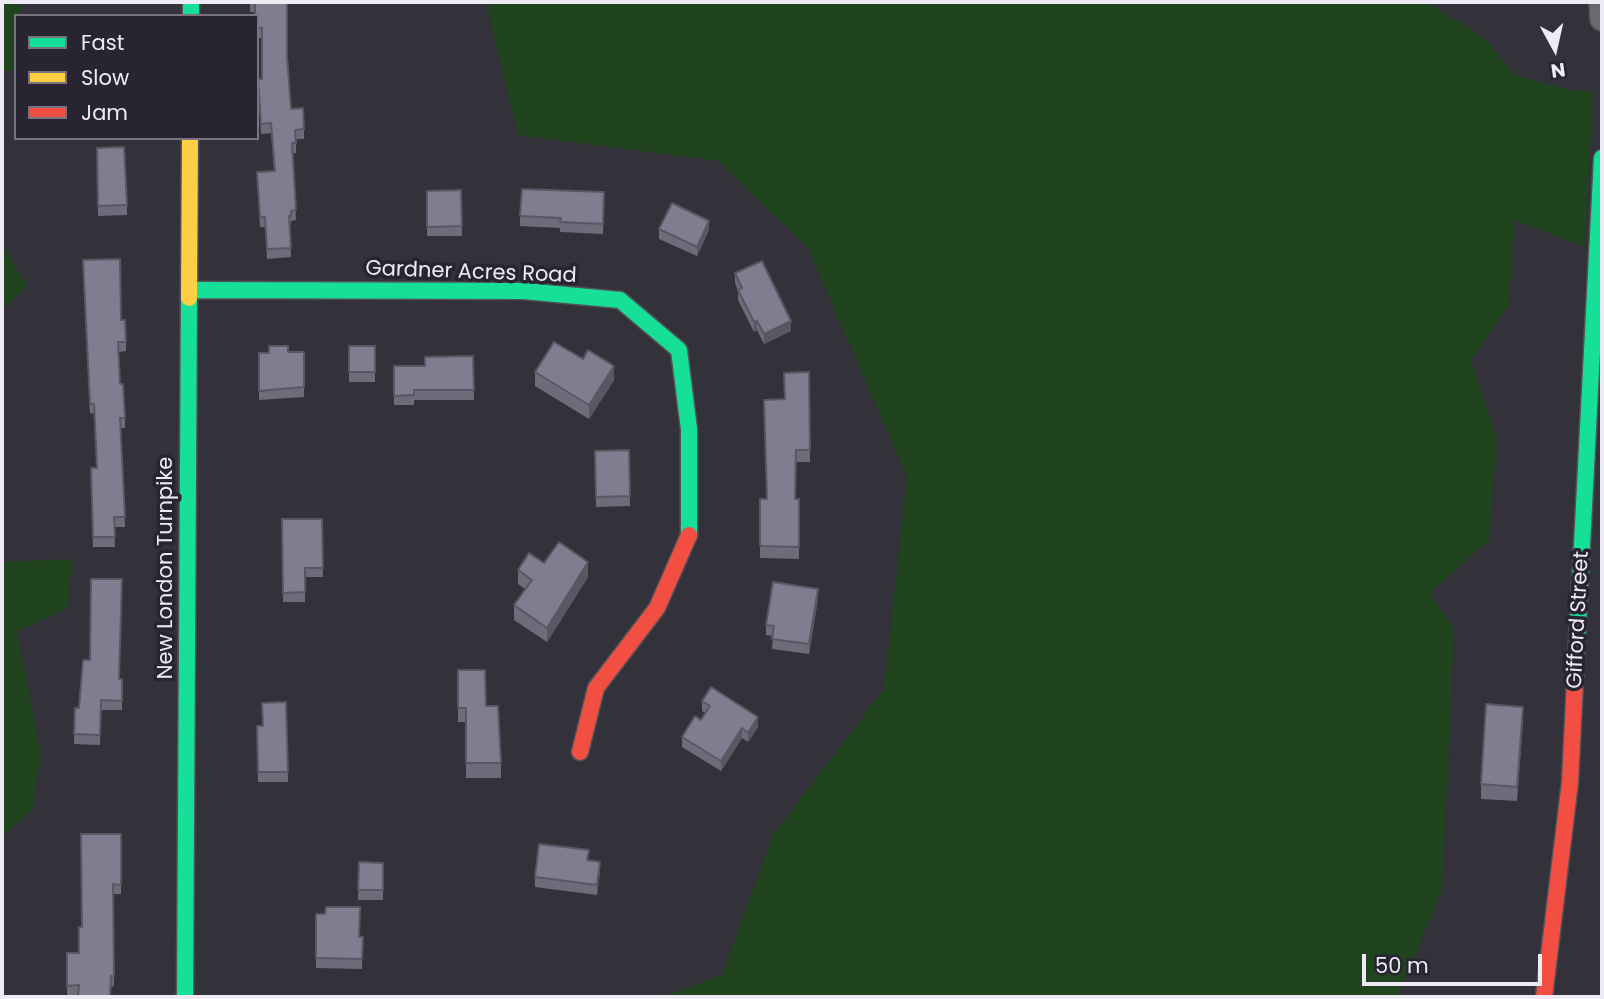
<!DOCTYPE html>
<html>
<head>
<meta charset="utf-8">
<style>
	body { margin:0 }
	#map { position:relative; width:1604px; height:999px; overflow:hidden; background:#33323a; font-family:Poppins,sans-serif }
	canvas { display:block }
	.frame { position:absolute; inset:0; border:4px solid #eeebf5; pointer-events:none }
	.legend { position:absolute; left:14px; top:14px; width:245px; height:126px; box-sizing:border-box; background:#282432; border:2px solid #777480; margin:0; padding:9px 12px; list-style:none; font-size:21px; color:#eeebf5 }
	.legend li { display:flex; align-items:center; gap:14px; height:35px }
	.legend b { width:35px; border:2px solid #777480 }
	.north { position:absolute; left:1520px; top:14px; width:70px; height:70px; -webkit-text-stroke:5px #282432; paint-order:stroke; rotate:172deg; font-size:19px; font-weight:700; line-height:28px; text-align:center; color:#eeebf5 }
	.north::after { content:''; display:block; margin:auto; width:24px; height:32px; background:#eeebf5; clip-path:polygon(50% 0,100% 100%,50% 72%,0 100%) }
	.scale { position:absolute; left:1362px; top:954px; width:180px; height:32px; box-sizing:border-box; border:4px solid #eeebf5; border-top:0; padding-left:9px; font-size:21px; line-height:24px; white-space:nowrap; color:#eeebf5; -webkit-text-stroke:5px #282432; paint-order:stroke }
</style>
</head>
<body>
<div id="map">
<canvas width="1604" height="999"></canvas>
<div class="frame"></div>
<ul class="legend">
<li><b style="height:9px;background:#16e098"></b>Fast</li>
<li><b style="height:9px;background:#ffcf43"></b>Slow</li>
<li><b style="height:9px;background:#f24e42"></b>Jam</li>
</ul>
<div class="north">N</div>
<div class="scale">50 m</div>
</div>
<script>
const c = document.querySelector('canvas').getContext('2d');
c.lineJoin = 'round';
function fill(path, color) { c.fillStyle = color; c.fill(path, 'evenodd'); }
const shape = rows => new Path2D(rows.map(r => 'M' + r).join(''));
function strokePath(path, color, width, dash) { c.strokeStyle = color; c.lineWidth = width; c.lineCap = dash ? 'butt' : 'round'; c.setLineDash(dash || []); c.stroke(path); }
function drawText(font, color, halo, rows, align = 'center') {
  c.font = font + ' Poppins,sans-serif'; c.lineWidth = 7; c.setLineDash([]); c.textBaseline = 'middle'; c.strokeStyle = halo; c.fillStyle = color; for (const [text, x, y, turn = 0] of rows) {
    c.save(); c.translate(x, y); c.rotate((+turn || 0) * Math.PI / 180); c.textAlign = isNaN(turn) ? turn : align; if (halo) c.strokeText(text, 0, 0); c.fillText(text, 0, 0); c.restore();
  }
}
fill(shape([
	[2,2,20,2,21,16,16,16,16,69,2,71],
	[486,2,1427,2,1486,39,1514,75,1569,90,1593,92,1585,247,1514,220,1509,305,1471,360,1497,438,1489,540,1430,593,1454,630,1442,890,1397,997,663,997,722,975,773,835,884,689,907,477,808,248,718,161,518,135],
	[2,245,27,286,2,310],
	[72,559,68,607,17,632,41,755,32,810,2,837,2,562]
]), '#20441d');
const street = shape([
	[1601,2,1602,19]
]);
const fast = shape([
	[191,2,191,16],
	[190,290,524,291,620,300,679,350,689,429,689,535],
	[1576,661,1602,158],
	[185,997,189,298]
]);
const slow = shape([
	[189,298,190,138]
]);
const jam = shape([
	[580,752,596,688,657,608,689,535],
	[1544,997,1570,782,1576,661]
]);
strokePath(street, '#525157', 26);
strokePath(fast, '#525157', 19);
strokePath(slow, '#525157', 19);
strokePath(jam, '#525157', 19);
strokePath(street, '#6a6970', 23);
strokePath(fast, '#16e098', 16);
strokePath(slow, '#ffcf43', 16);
strokePath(jam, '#f24e42', 16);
fill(shape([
	[250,2,287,2,287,57,291,109,304,129,304,139,296,139,296,153,293,153,296,220,291,221,291,225,290,225,291,257,267,259,265,227,260,227,257,172,274,171,271,133,261,134,258,79,262,79,262,38,257,38,257,16,255,12,250,12],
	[97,148,127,205,127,215,98,216],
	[461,190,462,236,427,236,427,191],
	[604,192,603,234,560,232,560,228,520,226,520,216],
	[659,229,709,230,697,256,659,239],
	[83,270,121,320,126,342,126,351,118,352,120,384,125,418,125,428,121,428,125,527,114,527,115,547,93,547,91,468,97,468,94,413,90,414],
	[735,273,791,331,764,344,757,330,754,332,738,300,738,291,735,283],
	[349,346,375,346,375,382,349,382],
	[304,352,304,397,259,400,259,353],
	[473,356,474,400,414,400,414,405,394,405,394,366,425,366],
	[535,372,614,380,589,419,535,386],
	[809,372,810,462,796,462,795,499,799,499,799,559,760,558,760,499,766,499,785,399],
	[629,450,630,506,596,507,595,451],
	[282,519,322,519,323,577,305,577,305,602,283,602],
	[544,563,588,577,547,642,514,620,514,605,525,589,518,584,518,570],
	[818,599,809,654,772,649,773,636,766,635,766,625],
	[458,670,501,763,501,778,466,778,466,722,458,722],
	[119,679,122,679,122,710,101,710,100,745,74,744,75,708,79,708],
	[702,701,758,727,748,742,742,738,721,771,682,747,682,737,701,720,705,713,702,711],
	[286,702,288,782,258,782,257,726,263,726],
	[1523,721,1517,801,1481,799,1481,784],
	[121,834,121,894,113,894,114,986,79,995,67,995,67,953,79,953,82,927],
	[359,862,383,863,383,900,358,900],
	[600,872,597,895,535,887,535,877],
	[316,914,360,937,363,937,362,969,316,968]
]), '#6f6b7b');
fill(shape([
	[709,221,709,230,697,256,697,247],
	[757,321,757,330,754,332,754,322],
	[791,321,791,331,764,344,764,334],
	[614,366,614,380,589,419,589,405],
	[588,562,588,577,547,642,547,628],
	[818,589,818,599,809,654,809,644],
	[1523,707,1523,721,1517,801,1517,787],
	[758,717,758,727,748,742,748,733],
	[742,728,742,738,721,771,721,761],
	[600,862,600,872,597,895,597,885]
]), '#5a5764');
const building = shape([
	[251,2,287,2,287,56,291,109,303,108,304,129,295,130,296,143,292,143,296,210,291,211,291,216,289,216,291,248,267,249,265,217,260,217,257,172,275,171,271,123,261,124,258,79,262,79,262,28,257,28,257,16,255,16,255,2,251,2],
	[124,147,127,205,98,206,97,148,124,147],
	[522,189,604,192,603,224,560,222,561,218,520,216,522,189],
	[461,190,462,226,427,227,427,191,461,190],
	[672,203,709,221,697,247,659,229,672,203],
	[120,259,121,320,125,320,126,342,118,342,120,384,123,384,125,418,120,418,125,517,114,517,115,537,93,537,91,468,97,468,94,404,90,404,83,260,120,259],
	[762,261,791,321,764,334,757,321,754,322,738,290,742,288,735,273,762,261],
	[554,342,583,359,588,350,614,366,589,405,535,372,554,342],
	[269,346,288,346,288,352,304,352,304,387,259,391,259,353,269,353,269,346],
	[349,346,375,346,375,372,349,372,349,346],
	[473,356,474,390,414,390,414,395,394,396,394,366,425,366,425,357,473,356],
	[809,372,810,450,796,450,795,499,799,499,799,547,760,546,760,499,767,499,764,400,785,399,784,373,809,372],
	[629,450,630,496,596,497,595,451,629,450],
	[282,519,322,519,323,568,305,568,305,592,283,593,282,519],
	[559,542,588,562,547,628,514,605,532,580,518,570,529,553,544,563,559,542],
	[91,579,122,579,119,679,122,679,122,701,101,700,100,735,74,734,75,708,79,708,83,660,90,660,91,579],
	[773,582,818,589,809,644,772,639,774,626,766,625,773,582],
	[458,670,485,670,486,706,498,706,501,763,466,763,466,708,458,708,458,670],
	[711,687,758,717,748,733,742,728,721,761,682,737,695,716,701,720,710,706,702,701,711,687],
	[286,702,288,772,258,772,257,726,263,726,262,703,286,702],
	[1486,704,1523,707,1517,787,1481,784,1486,704],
	[81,834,121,834,121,885,113,884,114,976,111,976,110,997,78,997,79,985,67,986,67,953,79,953,79,927,82,927,81,834],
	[539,844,589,850,587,860,600,862,597,885,535,877,539,844],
	[359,862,383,863,383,890,358,890,359,862],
	[326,907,360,907,359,937,363,937,362,959,316,958,316,914,325,914,326,907]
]);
fill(building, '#817c8f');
strokePath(building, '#5a5764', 2);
drawText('21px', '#eeebf5', '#282432', [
	["Gardner Acres Road",471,273,2],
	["New London Turnpike",167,568,-90],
	["Gifford Street",1579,620,-87]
]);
</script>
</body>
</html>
